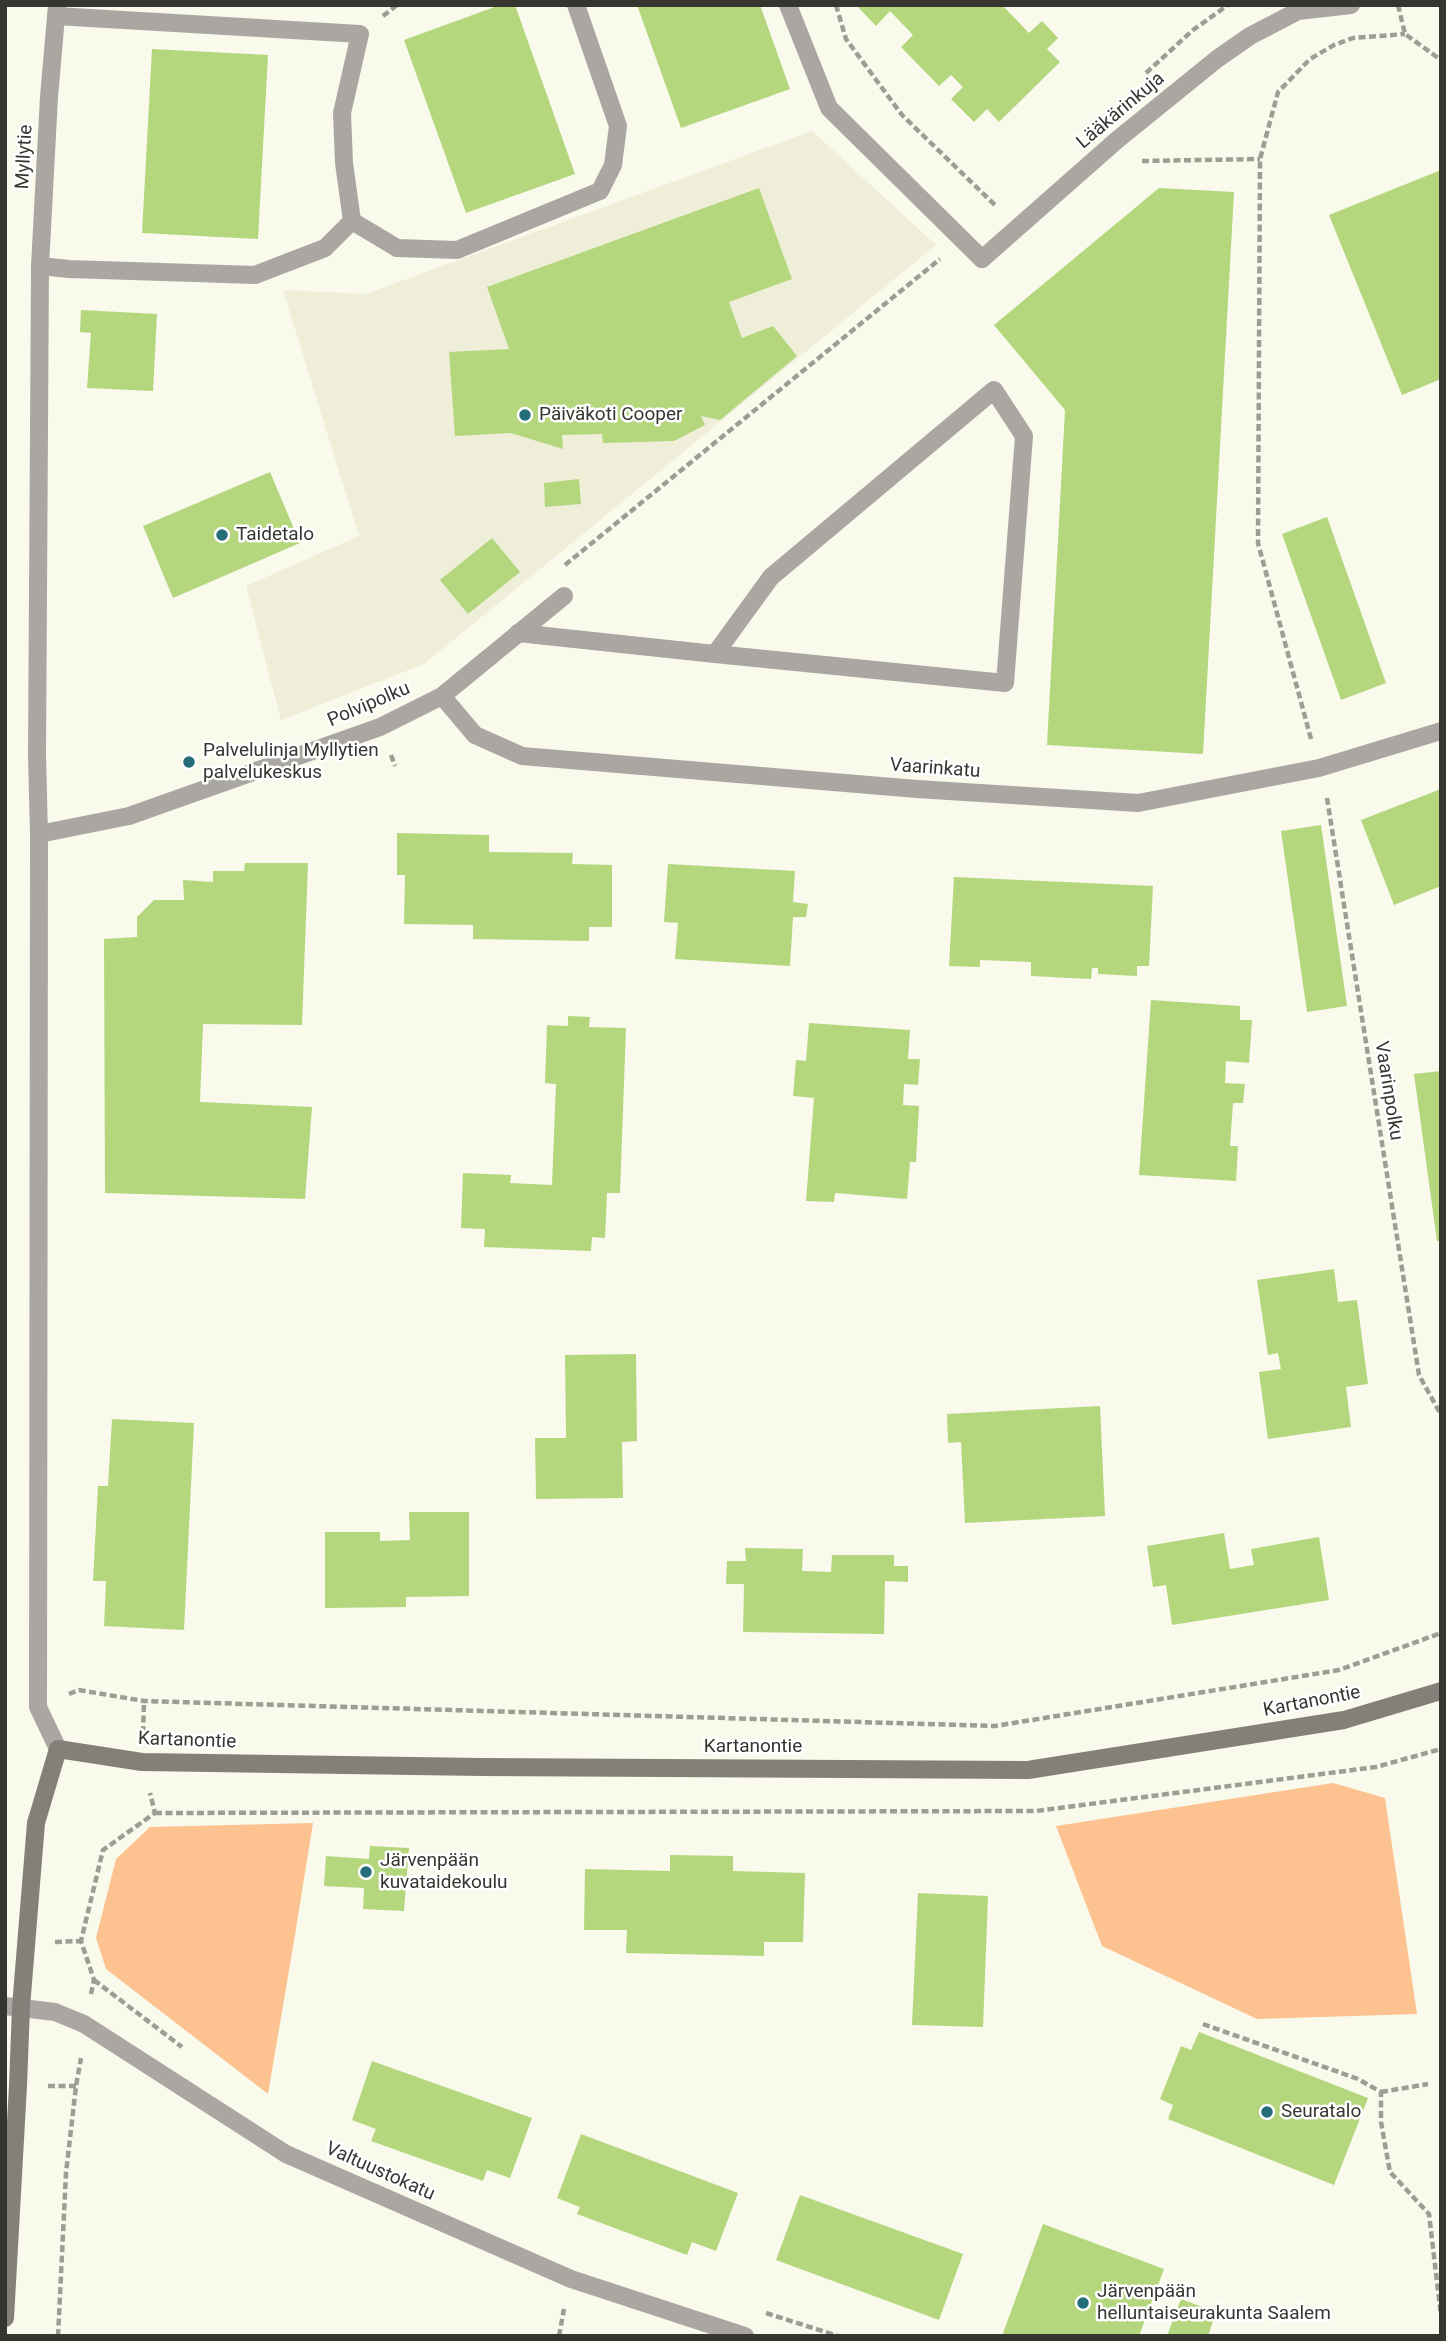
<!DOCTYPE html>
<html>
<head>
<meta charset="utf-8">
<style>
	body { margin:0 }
	#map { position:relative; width:1446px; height:2341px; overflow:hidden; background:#f9f9ec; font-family:Roboto,sans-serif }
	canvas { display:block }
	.frame { position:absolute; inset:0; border:7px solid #363631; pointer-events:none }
</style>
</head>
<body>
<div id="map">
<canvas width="1446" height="2341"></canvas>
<div class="frame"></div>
</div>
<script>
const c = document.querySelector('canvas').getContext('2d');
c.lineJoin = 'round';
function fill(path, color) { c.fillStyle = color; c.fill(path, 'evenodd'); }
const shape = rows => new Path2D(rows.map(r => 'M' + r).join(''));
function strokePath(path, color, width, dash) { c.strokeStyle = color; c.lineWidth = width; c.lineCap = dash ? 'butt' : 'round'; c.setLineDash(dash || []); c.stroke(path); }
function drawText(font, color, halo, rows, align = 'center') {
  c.font = font + ' Roboto,sans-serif'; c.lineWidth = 5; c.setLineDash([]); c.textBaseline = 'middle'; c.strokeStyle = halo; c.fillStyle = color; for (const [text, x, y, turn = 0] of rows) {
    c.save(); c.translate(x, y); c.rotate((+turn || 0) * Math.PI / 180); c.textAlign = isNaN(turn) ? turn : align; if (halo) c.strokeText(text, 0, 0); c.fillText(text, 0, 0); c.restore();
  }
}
fill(shape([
	[812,131,936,245,424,664,281,720,246,586,359,536,283,290,366,294]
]), '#efeed9');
fill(shape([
	[1333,1783,1385,1798,1417,2014,1257,2019,1102,1946,1056,1826],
	[313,1823,294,1941,268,2094,106,1969,96,1938,116,1859,150,1827]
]), '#fcc390');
fill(shape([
	[500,5,515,5,575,174,466,213,404,40],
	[637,5,760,5,790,89,681,128],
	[856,5,1002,5,1029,33,1042,21,1058,38,1047,49,1060,62,999,122,987,109,974,122,951,99,963,87,951,75,939,86,901,47,913,35,890,11,876,26],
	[152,49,268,55,258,239,142,233],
	[1441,170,1441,379,1402,395,1329,215],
	[759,188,792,279,729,302,742,338,773,326,797,356,720,420,701,416,705,425,674,441,603,443,602,434,562,435,563,449,511,433,455,436,449,352,509,349,487,287],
	[1159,188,1234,192,1203,754,1047,745,1065,410,994,325],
	[81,310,157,314,153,391,87,388,91,333,80,332],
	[270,472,300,543,173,598,143,526],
	[579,479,581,504,545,507,544,483],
	[1327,517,1386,683,1341,700,1282,534],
	[492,538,520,572,468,614,440,580],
	[1441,789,1441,886,1394,905,1361,820],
	[1321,825,1347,1006,1307,1012,1281,831],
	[397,833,489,835,489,852,573,853,572,864,612,865,612,927,589,927,589,941,473,939,473,925,404,924,405,875,397,875],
	[245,863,308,863,302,1025,203,1024,200,1102,312,1107,305,1199,105,1193,104,939,137,937,137,917,154,900,184,900,183,880,213,882,213,871,244,871],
	[668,864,795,871,793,902,808,904,806,917,793,917,790,966,675,959,678,923,664,922],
	[954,877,1153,886,1149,966,1137,966,1137,976,1098,974,1098,968,1092,968,1091,979,1031,976,1031,962,980,960,980,967,949,966],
	[1151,1000,1240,1006,1240,1020,1252,1020,1249,1063,1226,1061,1225,1083,1245,1084,1243,1103,1233,1103,1230,1146,1238,1146,1236,1181,1139,1175],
	[568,1016,590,1017,589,1027,626,1028,620,1193,607,1193,605,1238,592,1237,591,1251,484,1247,485,1229,461,1228,463,1173,511,1175,510,1183,552,1185,556,1084,545,1083,547,1025,568,1026],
	[809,1023,910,1030,908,1059,920,1059,918,1085,904,1084,903,1105,919,1106,916,1162,910,1162,907,1199,835,1193,834,1202,806,1201,814,1098,793,1096,796,1060,806,1061],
	[1441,1071,1441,1241,1437,1241,1414,1074],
	[1334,1269,1338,1302,1357,1300,1368,1384,1346,1387,1351,1427,1268,1439,1259,1372,1281,1369,1278,1353,1268,1355,1257,1280],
	[636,1354,637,1441,622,1442,623,1498,536,1499,535,1438,566,1438,565,1355],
	[1100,1406,1105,1516,965,1523,961,1442,948,1443,947,1414],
	[112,1419,194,1423,184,1630,104,1626,106,1581,93,1581,98,1486,108,1486],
	[409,1512,469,1512,469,1596,406,1597,406,1607,325,1608,325,1532,380,1532,380,1541,410,1540],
	[1224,1533,1230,1569,1254,1565,1251,1549,1319,1537,1329,1600,1172,1625,1166,1585,1153,1587,1147,1546],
	[745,1548,803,1549,802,1571,831,1572,832,1555,894,1555,894,1566,908,1566,908,1582,885,1581,884,1634,743,1632,744,1584,726,1584,727,1561,746,1561],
	[370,1846,409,1848,404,1911,363,1909,364,1888,324,1886,326,1856,369,1859],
	[670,1855,733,1856,733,1871,805,1873,803,1942,764,1942,764,1956,626,1953,627,1930,584,1930,585,1869,670,1871],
	[918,1893,988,1896,983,2027,912,2025],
	[1199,2032,1368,2098,1334,2185,1168,2119,1173,2105,1160,2099,1181,2046,1191,2050],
	[372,2061,532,2118,510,2178,487,2170,483,2181,371,2141,376,2129,352,2120],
	[581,2134,738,2193,716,2251,692,2242,687,2255,577,2214,580,2207,557,2198],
	[800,2195,963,2254,939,2320,776,2260],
	[1043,2224,1164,2269,1139,2336,1002,2336],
	[1181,2299,1216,2312,1208,2336,1167,2336]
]), '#b4d77e');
strokePath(shape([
	[836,5,846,39,902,115,997,207],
	[1398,5,1405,34,1441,60],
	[383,16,397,5],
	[1146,73,1193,30,1228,5],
	[1142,161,1260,159],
	[565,565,940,259],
	[1311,739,1258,543,1260,159,1278,92,1310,59,1334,45,1353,38,1405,34],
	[391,755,395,766],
	[1327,798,1419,1375,1441,1415],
	[69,1694,79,1690,144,1701,995,1726,1339,1670,1441,1633],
	[143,1733,144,1701],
	[155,1813,1036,1811,1376,1767,1441,1749],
	[55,1942,81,1941],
	[94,1980,182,2047],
	[91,1994,94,1980,81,1941,103,1850,155,1813,150,1793],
	[1203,2024,1358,2079,1381,2092,1381,2122,1390,2172,1429,2214,1441,2316],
	[48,2086,76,2086],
	[1381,2092,1428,2084],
	[766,2313,838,2336],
	[58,2336,66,2173,76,2086,81,2058],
	[559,2336,564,2309]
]), '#9d9d94', 4.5, [7, 3.5]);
strokePath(shape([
	[788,5,829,108,982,259],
	[352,221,397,248,457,250,600,191,613,165,618,126,576,5],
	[40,266,69,269,255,275,325,248,352,221,344,163,342,113,360,34,56,16],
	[518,633,715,654,1005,683,1024,436,994,390,771,577,715,654]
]), '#aaa7a2', 18);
strokePath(shape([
	[57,5,49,97,40,266,37,755,39,834,38,1707,58,1749],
	[1298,11,1351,5],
	[982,259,1117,140,1217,59,1250,36,1298,11,1304,5],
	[442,696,475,735,522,756,917,789,1138,803,1319,768,1441,731],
	[39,834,129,816,380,727,442,696,564,596],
	[5,2006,55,2012,84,2024,286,2154,571,2279,745,2336]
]), '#aaa7a2', 18);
strokePath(shape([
	[5,2318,18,2086,21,2007,36,1823,58,1749,142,1762,481,1767,1028,1770,1344,1720,1441,1691]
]), '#848079', 18);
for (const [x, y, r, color] of [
	[525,415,7,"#256d79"],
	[222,535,7,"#256d79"],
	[189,762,7,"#256d79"],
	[366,1872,7,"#256d79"],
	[1267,2112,7,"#256d79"],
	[1083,2303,7,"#256d79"]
]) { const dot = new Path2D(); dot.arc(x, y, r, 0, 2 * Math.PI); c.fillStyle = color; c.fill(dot); strokePath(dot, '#fff', 2.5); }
drawText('19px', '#363631', '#fff', [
	["Lääkärinkuja",1121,111,-40],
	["Myllytie",25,157,-87],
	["Polvipolku",369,705,-23],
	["Vaarinkatu",935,769,4],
	["Vaarinpolku",1388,1091,81],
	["Kartanontie",1312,1702,-11],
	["Kartanontie",187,1741,2],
	["Kartanontie",753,1747],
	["Valtuustokatu",380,2172,24]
]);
drawText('19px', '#363631', '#fff', [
	["Päiväkoti Cooper",539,415],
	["Taidetalo",236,535],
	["Palvelulinja Myllytien",203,751],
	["palvelukeskus",203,773],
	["Järvenpään",380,1861],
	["kuvataidekoulu",380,1883],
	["Seuratalo",1281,2112],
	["Järvenpään",1097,2292],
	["helluntaiseurakunta Saalem",1097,2314]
], 'left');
</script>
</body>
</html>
